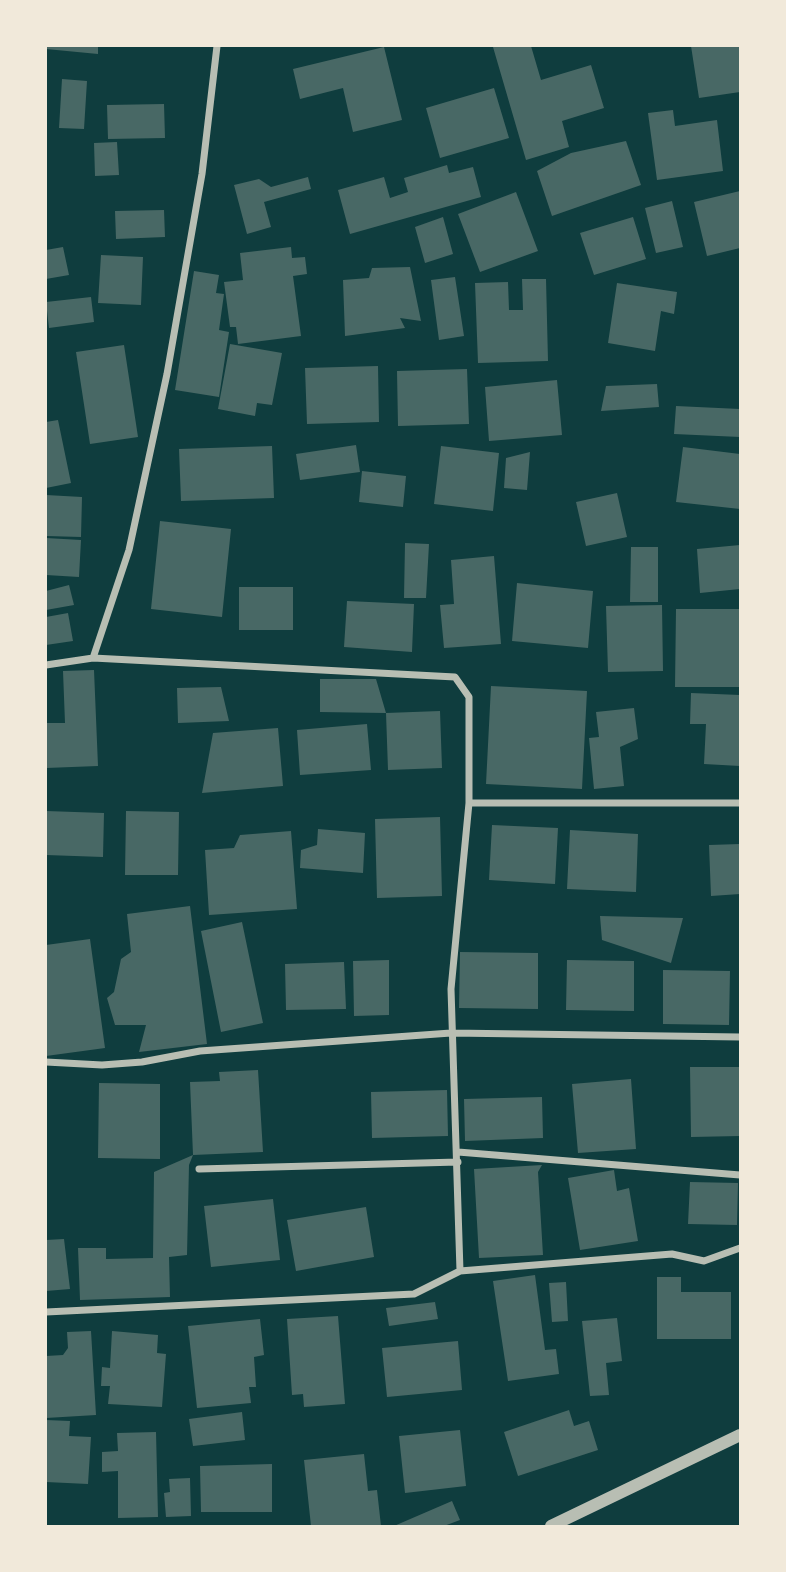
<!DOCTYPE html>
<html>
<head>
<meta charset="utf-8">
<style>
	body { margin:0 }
	#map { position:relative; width:786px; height:1572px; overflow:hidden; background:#0f3d3e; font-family:Quicksand,sans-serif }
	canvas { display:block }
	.frame { position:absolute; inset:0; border:47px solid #f1e9da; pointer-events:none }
</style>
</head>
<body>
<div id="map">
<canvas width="786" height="1572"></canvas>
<div class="frame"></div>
</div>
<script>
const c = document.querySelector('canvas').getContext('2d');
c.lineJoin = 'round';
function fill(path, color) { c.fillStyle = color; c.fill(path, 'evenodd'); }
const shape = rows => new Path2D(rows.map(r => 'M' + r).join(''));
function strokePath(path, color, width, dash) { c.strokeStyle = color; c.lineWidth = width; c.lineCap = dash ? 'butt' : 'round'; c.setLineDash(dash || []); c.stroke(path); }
fill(shape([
	[46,46,98,46,98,54,46,49],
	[498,46,531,46,541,80,591,65,604,108,562,121,569,147,526,160,493,47],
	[691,46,739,46,740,92,699,98],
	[384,47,402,120,353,132,343,88,300,99,293,69],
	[62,79,87,81,84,129,59,128],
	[494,88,509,138,440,158,426,108],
	[164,104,165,138,108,139,107,105],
	[673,110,675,126,717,120,723,171,657,180,648,113],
	[626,141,641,185,552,216,537,171,571,153],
	[117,142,119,175,95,176,94,143],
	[447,165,449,173,473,167,481,197,350,234,338,190,384,177,390,198,408,192,404,178],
	[308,177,311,189,264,202,271,227,247,234,234,185,259,179,271,187],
	[740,191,740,248,707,256,694,202],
	[516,192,538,251,480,272,458,214],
	[672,201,683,247,656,253,645,208],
	[164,210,165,237,116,239,115,211],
	[443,217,453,254,425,263,415,227],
	[633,217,646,259,594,275,580,233],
	[63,247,69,275,46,279,46,250],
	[291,247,292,258,305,257,307,274,293,276,301,336,238,344,236,327,230,327,224,282,243,280,240,253],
	[101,255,143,257,141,305,98,303],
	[410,267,421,321,400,318,405,328,345,336,343,280,369,278,372,268],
	[194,271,219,275,216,293,224,294,219,330,229,332,219,397,175,390],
	[455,277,464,336,439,340,431,280],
	[522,279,546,279,548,361,478,363,475,283,508,282,509,310,523,310],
	[617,283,677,292,674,314,661,311,655,351,608,343],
	[91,297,94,322,49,328,46,302],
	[230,344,282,353,272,405,257,403,255,416,218,409],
	[124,345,138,437,90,444,76,352],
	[378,366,379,422,307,424,305,368],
	[467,369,469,424,398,426,397,371],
	[557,380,562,435,489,441,485,387],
	[657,384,659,407,601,411,606,386],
	[676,406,740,409,740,437,674,434],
	[58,420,71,483,46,488,46,422],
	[356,445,360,472,300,480,296,454],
	[272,446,274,498,181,501,179,449],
	[441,446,499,453,493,511,434,504],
	[683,447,740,454,740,509,676,502],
	[530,452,527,490,504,488,506,458],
	[362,471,406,476,403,507,359,502],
	[617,493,627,537,586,546,576,502],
	[46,495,82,497,81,537,46,536],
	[160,521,231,529,222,617,151,609],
	[46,538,81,540,79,577,46,575],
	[405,543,429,544,426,598,404,598],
	[740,545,740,589,700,593,697,549],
	[631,547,658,547,658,602,630,602],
	[494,556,501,644,444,648,440,605,454,604,451,560],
	[517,583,593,591,588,648,512,641],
	[69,585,74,605,46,610,46,591],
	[239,587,293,587,293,630,239,630],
	[347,601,414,604,412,652,344,647],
	[662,605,663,671,608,672,606,606],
	[676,609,740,609,740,687,675,687],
	[68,613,73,641,46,645,46,617],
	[94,670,98,766,46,768,46,723,65,723,63,671],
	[320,679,376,679,386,713,320,712],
	[491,686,587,691,582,789,486,784],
	[221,687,229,721,178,723,177,688],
	[691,693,740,695,740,766,704,764,706,724,690,724],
	[634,708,638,739,620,747,624,786,594,789,589,738,599,737,596,712],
	[440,711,442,768,388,770,386,713],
	[367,724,371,770,300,775,297,730],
	[278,728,283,786,202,793,213,733],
	[46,811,104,813,103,857,46,855],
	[126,811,179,812,178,875,125,875],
	[440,817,442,896,377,898,375,819],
	[492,825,558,828,555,884,489,880],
	[318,829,365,833,363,873,300,868,301,850,317,845],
	[570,830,638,834,636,892,567,889],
	[291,831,297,909,209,915,205,850,234,848,240,835],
	[740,844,740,894,711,896,709,845],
	[190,906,207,1044,139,1052,146,1025,115,1025,107,998,114,992,121,959,131,952,127,914],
	[600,916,683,918,671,963,602,940],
	[242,922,263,1023,221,1032,201,931],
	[90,939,105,1048,46,1056,46,945],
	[460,952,538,953,538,1009,459,1008],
	[389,960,389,1015,354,1016,353,961],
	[567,960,634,961,634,1011,566,1010],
	[344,962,346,1009,286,1010,285,964],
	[663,970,730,971,729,1025,663,1024],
	[690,1067,740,1067,740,1136,691,1137],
	[258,1070,263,1152,193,1155,190,1082,220,1081,219,1072],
	[631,1079,636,1149,578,1153,572,1084],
	[99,1083,160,1084,160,1159,98,1158],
	[447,1090,448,1136,372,1138,371,1092],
	[542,1097,543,1138,465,1141,464,1099],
	[193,1155,189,1165,187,1255,169,1257,170,1297,80,1300,78,1248,106,1248,106,1259,153,1258,154,1172],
	[542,1165,538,1172,543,1255,479,1258,474,1169],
	[614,1170,617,1191,629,1188,638,1241,580,1250,568,1178],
	[690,1182,738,1183,737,1225,688,1224],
	[273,1199,280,1260,211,1267,204,1206],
	[366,1207,374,1257,296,1271,287,1220],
	[64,1239,70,1289,46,1291,46,1240],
	[535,1275,545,1350,556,1349,559,1374,508,1381,493,1281],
	[657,1277,681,1277,681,1292,731,1292,731,1339,657,1339],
	[566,1282,568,1321,552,1322,549,1283],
	[435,1302,438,1319,389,1326,386,1308],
	[338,1316,345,1404,304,1407,303,1394,292,1395,287,1319],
	[617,1318,622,1361,606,1363,609,1395,590,1396,582,1321],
	[260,1319,264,1355,254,1357,256,1387,249,1387,251,1403,197,1408,188,1326],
	[91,1331,96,1415,46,1418,46,1356,63,1355,68,1348,67,1332],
	[112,1331,158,1335,157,1353,166,1354,162,1407,108,1404,110,1386,101,1386,102,1367,110,1368],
	[458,1341,462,1390,387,1397,382,1348],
	[569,1410,574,1426,589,1421,598,1450,518,1476,504,1432],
	[242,1412,245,1440,193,1446,189,1419],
	[46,1420,70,1421,69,1436,91,1437,88,1484,46,1482],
	[460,1430,466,1486,405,1493,399,1436],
	[156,1432,158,1517,118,1518,118,1471,102,1472,102,1452,118,1451,117,1433],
	[364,1454,368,1491,377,1490,381,1526,311,1526,304,1460],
	[272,1464,272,1512,201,1512,200,1466],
	[190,1478,191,1516,166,1517,164,1493,170,1492,169,1479],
	[452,1501,460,1520,444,1526,394,1526]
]), '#486865');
strokePath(shape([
	[93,658,455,677,469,697,469,803,740,803],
	[46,665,93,658,129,550,167,374,202,174,217,46],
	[46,1062,102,1065,142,1062,200,1051,451,1033,740,1037],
	[458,1152,740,1175],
	[199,1169,458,1162],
	[460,1271,451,989,469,803],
	[46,1312,414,1294,460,1271,672,1254,704,1261,740,1248]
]), '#b8beb3', 7);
strokePath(shape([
	[551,1526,740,1435]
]), '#b8beb3', 12);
</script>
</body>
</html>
